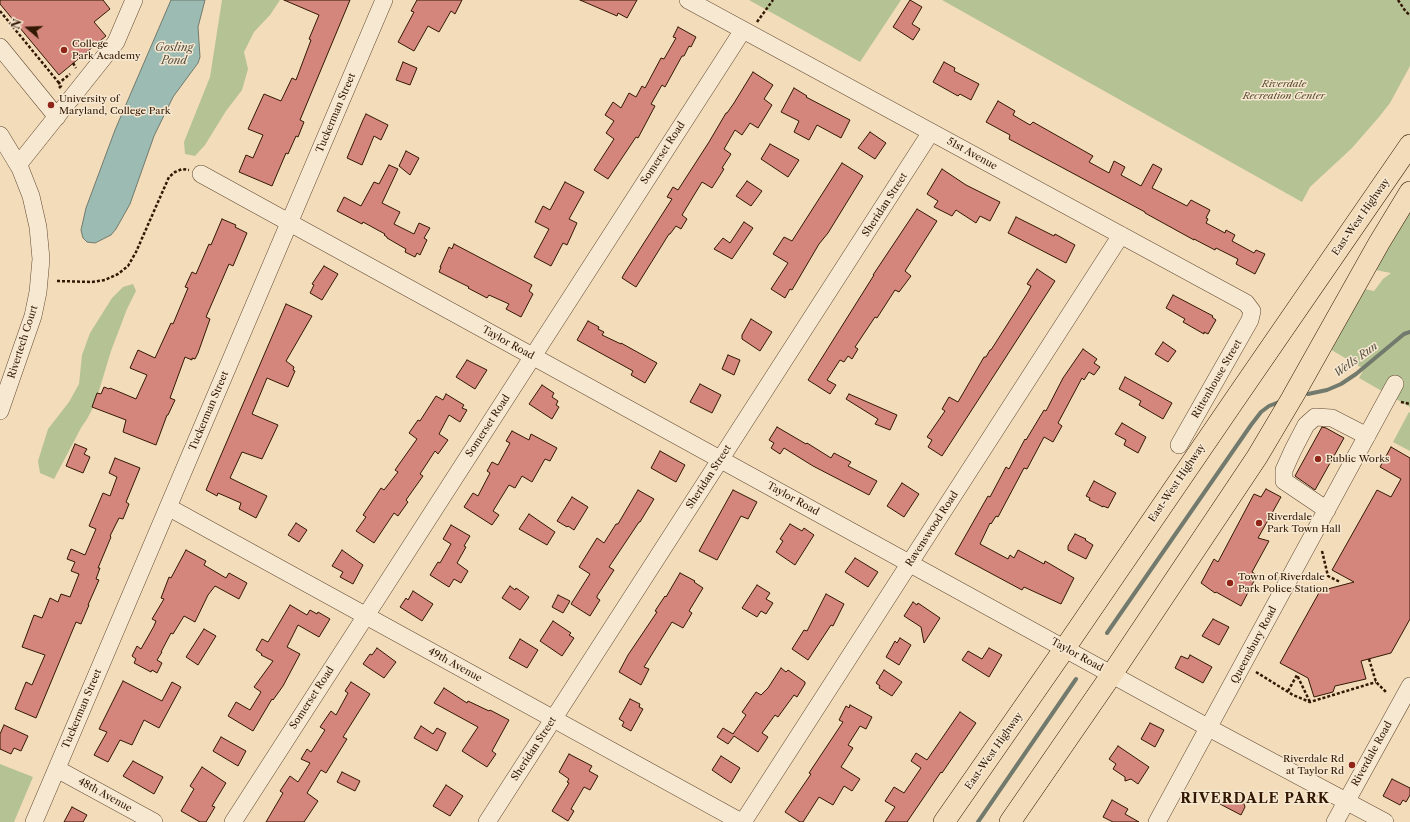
<!DOCTYPE html>
<html>
<head>
<meta charset="utf-8">
<style>
	body { margin:0 }
	#map { position:relative; width:1410px; height:822px; overflow:hidden; background:#f3dcba; font-family:"Libre Caslon Text",serif }
	canvas { display:block }
	.north { position:absolute; left:8px; top:8px; width:40px; height:40px; -webkit-text-stroke:3px #f7e8d2; paint-order:stroke; rotate:289deg; font-size:11px; font-weight:700; line-height:16px; text-align:center; color:#321803 }
	.north::after { content:''; display:block; margin:auto; width:14px; height:18px; background:#321803; clip-path:polygon(50% 0,100% 100%,50% 72%,0 100%) }
</style>
</head>
<body>
<div id="map">
<canvas width="1410" height="822"></canvas>
<div class="north">N</div>
</div>
<script>
const c = document.querySelector('canvas').getContext('2d');
c.lineJoin = 'round';
function fill(path, color) { c.fillStyle = color; c.fill(path, 'evenodd'); }
const shape = rows => new Path2D(rows.map(r => 'M' + r).join(''));
function strokePath(path, color, width, dash) { c.strokeStyle = color; c.lineWidth = width; c.lineCap = dash ? 'butt' : 'round'; c.setLineDash(dash || []); c.stroke(path); }
function drawText(font, color, halo, rows, align = 'center') {
  c.font = font + ' "Libre Caslon Text",serif'; c.lineWidth = 3; c.setLineDash([]); c.textBaseline = 'middle'; c.strokeStyle = halo; c.fillStyle = color; for (const [text, x, y, turn = 0] of rows) {
    c.save(); c.translate(x, y); c.rotate((+turn || 0) * Math.PI / 180); c.textAlign = isNaN(turn) ? turn : align; if (halo) c.strokeText(text, 0, 0); c.fillText(text, 0, 0); c.restore();
  }
}
fill(shape([
	[222,0,280,0,270,15,254,32,244,52,248,69,242,90,226,111,205,145,195,156,185,154,184,142,210,77],
	[749,0,901,0,860,62],
	[942,0,1410,0,1410,66,1390,103,1379,117,1352,148,1310,187,1302,202],
	[1410,208,1410,407,1359,378,1364,369,1328,348,1360,288,1374,291,1383,279,1391,273,1370,269],
	[133,284,136,291,127,309,111,351,95,404,87,419,81,428,54,479,40,473,38,461,48,429,69,402,79,384,82,355,90,333,112,298,123,287],
	[1409,412,1410,413,1410,451,1393,442],
	[0,764,33,777,14,822,0,822]
]), '#b5c294');
const water = shape([
	[171,0,205,0,198,27,200,57,198,63,173,97,154,136,130,204,116,229,111,235,95,243,87,242,83,238,81,230,86,208,115,130,171,0]
]);
fill(water, '#9bbbb3');
strokePath(water, '#717a6d', 1);
strokePath(shape([
	[1308,394,1327,390,1341,384,1356,374,1404,334,1410,332],
	[1107,633,1251,425,1261,412,1269,406,1279,402],
	[978,822,1076,679]
]), '#717a6d', 4);
const building = shape([
	[0,0,103,0,110,9,94,22,106,36,59,75,0,4,0,0],
	[284,0,350,0,300,120,304,122,298,137,296,136,288,154,286,153,272,186,239,172,246,155,253,158,263,135,248,129,264,94,281,101,292,78,296,80,311,40,309,39,319,15,284,0],
	[417,0,462,0,455,14,451,11,439,32,428,26,414,51,398,42,414,12,411,11,417,0],
	[580,0,637,0,627,18,618,13,617,16,580,0],
	[910,0,922,7,912,24,920,29,913,40,893,27,910,0],
	[678,27,696,37,691,47,689,46,684,56,682,56,665,87,662,85,651,104,655,106,638,138,636,137,608,179,594,170,614,139,606,133,614,121,605,115,613,102,621,108,629,93,636,97,642,86,645,88,661,58,664,59,676,38,673,37,678,27],
	[403,62,417,68,410,85,396,80,403,62],
	[944,62,955,68,954,71,979,84,971,100,960,94,958,96,933,82,944,62],
	[753,72,773,85,764,99,772,105,758,128,750,123,742,135,735,130,724,149,731,154,722,168,724,169,712,188,702,182,682,215,687,219,681,229,676,226,670,234,669,234,636,287,622,278,624,274,672,199,667,197,673,187,678,190,709,142,726,113,727,113,734,103,753,72],
	[794,88,807,96,806,97,850,120,841,138,817,125,809,140,794,132,799,121,781,112,794,88],
	[998,101,1015,111,1013,115,1030,125,1033,122,1093,156,1089,162,1109,173,1114,161,1125,167,1121,175,1141,186,1153,164,1162,169,1152,188,1187,206,1191,200,1210,210,1206,218,1208,219,1206,223,1225,233,1226,230,1235,235,1232,241,1254,253,1256,250,1265,254,1255,274,1236,264,1238,259,1216,248,1215,250,1194,239,1194,240,1145,213,1145,212,1009,139,1010,135,986,122,998,101],
	[366,114,388,125,381,140,374,136,362,165,347,158,363,120,366,114],
	[870,132,886,143,875,159,858,148,870,132],
	[770,144,799,160,788,177,761,159,770,144],
	[406,151,419,158,410,175,399,166,406,151],
	[842,163,863,176,828,233,819,244,792,290,790,289,785,298,771,289,788,263,773,254,784,237,792,241,842,163],
	[389,165,398,169,382,203,400,212,394,224,414,234,419,223,430,228,424,238,427,240,420,255,417,253,415,257,405,252,406,249,387,238,387,237,384,235,385,234,363,222,362,224,337,211,344,197,361,206,374,182,379,184,389,165],
	[942,169,966,185,1000,202,990,221,980,216,976,223,956,210,952,216,934,207,938,201,927,194,942,169],
	[747,181,762,191,751,206,736,196,747,181],
	[565,182,584,192,569,219,577,223,567,245,563,243,551,266,534,257,549,229,535,222,543,206,550,210,565,182],
	[917,209,937,221,905,271,911,276,899,292,895,290,877,318,875,317,855,347,858,349,852,359,848,356,844,362,840,360,827,380,836,385,830,394,808,380,874,275,873,275,917,209],
	[1016,217,1054,236,1055,234,1075,245,1066,263,1008,233,1016,217],
	[222,219,236,225,235,227,247,233,233,266,229,264,206,317,210,319,198,353,195,359,192,358,192,360,185,357,170,398,175,400,168,415,167,415,156,445,123,432,126,420,92,407,97,393,101,394,104,387,109,389,110,388,136,399,147,375,130,368,138,350,155,358,171,323,173,324,188,288,185,287,192,272,196,274,209,244,211,245,222,219],
	[744,222,753,228,732,259,714,249,723,238,730,243,744,222],
	[454,244,532,285,529,291,533,294,521,317,506,309,509,304,489,295,487,298,468,288,469,287,439,272,441,267,440,267,449,247,452,249,454,244],
	[324,266,338,274,322,300,310,293,314,285,312,284,324,266],
	[1037,269,1055,281,942,456,928,447,932,440,927,437,945,411,942,409,949,397,958,402,984,357,986,357,990,350,991,350,1028,292,1031,286,1027,284,1037,269],
	[1173,295,1213,316,1212,317,1216,320,1208,334,1204,332,1204,334,1183,322,1185,319,1166,308,1173,295],
	[286,304,312,316,286,361,294,367,293,370,295,371,288,387,267,378,252,414,278,425,262,459,242,452,230,478,267,496,256,518,239,509,241,503,218,493,217,496,206,490,286,304],
	[751,319,772,332,760,351,742,339,742,335,751,319],
	[588,321,599,327,598,329,604,332,602,335,621,344,621,343,657,363,645,383,631,375,633,371,577,340,588,321],
	[1163,342,1176,351,1168,362,1155,354,1163,342],
	[1083,349,1097,359,1094,363,1100,367,1094,375,1089,372,1084,380,1082,378,1058,423,1062,426,1053,442,1044,437,1027,469,1024,468,998,517,996,516,991,524,990,523,980,544,1008,559,1010,555,1014,558,1018,550,1044,564,1045,561,1074,578,1061,604,1024,587,1022,590,955,554,988,496,990,497,1006,467,1009,469,1025,439,1026,440,1044,410,1046,411,1063,378,1083,349],
	[728,355,740,360,734,375,722,369,728,355],
	[467,360,487,370,475,389,456,377,467,360],
	[1125,377,1172,403,1163,419,1139,405,1141,401,1119,389,1125,377],
	[700,384,721,395,712,413,690,402,700,384],
	[542,385,554,393,552,397,558,401,556,405,559,407,552,419,529,404,542,385],
	[446,394,464,405,462,408,467,410,460,422,449,415,439,434,448,440,438,454,435,451,420,474,423,476,406,500,408,502,398,516,394,513,374,543,356,531,366,517,363,515,381,488,384,490,398,472,395,470,417,439,409,433,418,420,420,421,436,396,443,400,446,394],
	[849,394,897,415,890,430,875,424,878,419,846,399,849,394],
	[1122,423,1146,437,1138,453,1124,445,1126,440,1115,434,1122,423],
	[777,427,806,444,807,443,831,458,834,453,851,462,848,466,877,481,869,495,813,466,784,448,780,454,771,448,774,443,769,440,777,427],
	[1322,427,1326,428,1344,438,1315,490,1295,476,1322,427],
	[512,431,529,440,531,434,557,448,550,461,545,459,532,482,522,476,515,488,509,485,493,511,499,515,492,525,464,507,473,493,478,496,490,473,487,471,492,462,498,465,510,443,506,441,512,431],
	[75,444,87,449,84,454,90,457,83,473,66,466,75,444],
	[1391,447,1410,458,1410,619,1391,653,1361,661,1366,679,1335,686,1333,692,1314,697,1308,678,1280,663,1320,591,1354,582,1332,570,1377,490,1391,497,1401,479,1380,467,1391,447],
	[660,451,685,465,676,482,651,468,660,451],
	[115,458,140,468,126,502,129,504,123,519,119,518,110,536,111,537,98,568,100,568,96,579,99,580,88,605,89,605,81,624,76,622,36,718,15,709,26,682,32,685,45,655,22,647,34,615,42,618,50,598,58,602,61,594,70,597,79,574,71,571,75,562,67,559,71,549,85,555,96,529,89,526,103,493,110,496,117,477,109,473,115,458],
	[1094,481,1116,493,1108,508,1103,506,1103,507,1089,500,1090,498,1086,496,1094,481],
	[902,483,919,494,904,517,887,506,902,483],
	[1266,489,1281,497,1258,538,1269,541,1252,572,1255,574,1252,580,1254,581,1241,606,1216,592,1215,593,1201,583,1214,559,1218,562,1254,494,1261,497,1266,489],
	[638,490,654,499,640,522,639,522,609,567,614,570,597,596,597,598,600,600,590,616,571,604,590,574,579,567,597,538,604,543,616,524,618,524,638,490],
	[733,490,757,502,748,519,741,516,717,560,699,551,733,490],
	[572,497,588,507,574,530,568,526,567,527,557,521,572,497],
	[529,514,555,532,547,545,519,529,529,514],
	[296,523,307,530,299,542,288,535,296,523],
	[790,524,802,531,804,528,814,535,795,565,776,552,783,541,780,539,790,524],
	[451,525,470,536,464,546,466,547,457,563,468,571,461,583,454,579,449,587,430,575,438,562,440,563,451,544,443,539,451,525],
	[1075,534,1086,539,1085,540,1093,545,1086,559,1068,550,1068,546,1075,534],
	[186,550,206,561,204,565,226,578,229,573,247,583,239,599,215,586,208,595,195,622,184,616,173,634,171,633,161,652,162,652,157,660,162,663,157,673,152,670,151,672,134,663,136,659,132,656,137,646,141,649,154,626,156,621,152,619,164,599,161,598,169,577,171,578,186,550],
	[342,550,363,565,353,584,340,577,343,572,332,566,342,550],
	[855,558,878,572,868,587,845,572,855,558],
	[680,573,695,581,694,582,703,588,689,611,692,613,683,628,672,622,644,667,649,669,641,685,619,672,628,655,657,612,655,611,665,596,666,597,680,573],
	[757,585,770,593,766,599,773,603,766,614,761,611,757,617,742,608,757,585],
	[510,586,515,590,516,588,529,597,520,610,502,598,510,586],
	[413,591,433,604,422,621,400,607,406,598,408,600,413,591],
	[826,594,844,604,833,626,831,625,808,660,792,649,804,630,807,631,826,594],
	[558,595,570,601,563,613,552,607,558,595],
	[913,602,917,605,918,603,940,618,924,643,921,627,904,616,913,602],
	[290,605,307,615,310,610,317,614,318,612,330,619,319,637,298,625,287,647,300,654,283,686,273,700,272,699,253,731,228,716,236,702,250,710,261,692,254,687,273,661,261,655,262,654,256,650,262,639,268,642,290,605],
	[1213,619,1229,627,1219,645,1202,636,1213,619],
	[553,621,571,633,569,635,574,638,562,656,540,641,553,621],
	[204,629,216,636,198,665,186,657,204,629],
	[900,638,911,645,899,665,886,657,895,641,897,643,900,638],
	[520,639,538,650,527,668,509,658,520,639],
	[377,648,396,662,384,678,363,664,370,654,372,655,377,648],
	[989,648,1002,655,989,677,962,660,968,651,982,659,989,648],
	[1190,655,1212,667,1203,683,1175,668,1181,656,1188,659,1190,655],
	[781,668,786,672,788,670,805,682,805,684,797,697,794,695,778,717,775,715,762,733,768,737,758,752,734,736,728,744,717,737,723,728,733,734,746,715,742,712,756,692,761,695,768,688,781,668],
	[884,670,902,682,892,696,879,688,880,686,876,683,884,670],
	[123,681,162,701,172,682,181,687,159,728,144,720,132,745,120,740,108,762,94,755,107,732,99,729,123,681],
	[351,682,370,694,343,737,347,739,326,773,321,770,307,793,318,801,304,822,266,822,283,793,280,791,290,776,298,782,310,763,301,759,307,749,311,752,325,730,320,727,331,711,336,715,348,693,345,691,351,682],
	[444,688,467,703,468,701,489,711,490,710,509,720,492,751,496,754,487,767,462,751,478,727,434,703,444,688],
	[630,699,640,704,639,707,643,709,631,731,622,726,624,722,619,719,630,699],
	[850,705,872,717,866,729,860,726,848,745,853,748,841,767,860,779,852,791,844,786,833,805,819,797,803,822,800,822,785,812,811,774,809,773,843,722,839,720,846,706,849,708,850,705],
	[960,712,976,723,942,773,941,772,907,822,885,822,895,807,885,801,894,787,904,793,921,768,911,761,916,753,927,760,960,712],
	[1150,723,1164,730,1155,747,1141,739,1150,723],
	[4,725,28,736,21,751,14,748,11,754,0,749,0,734,4,725],
	[421,726,433,734,437,728,446,733,437,751,414,738,421,726],
	[221,737,246,751,238,766,213,751,221,737],
	[1118,746,1149,767,1138,784,1131,779,1125,781,1125,777,1113,769,1116,764,1109,759,1118,746],
	[569,754,592,766,589,771,598,776,590,790,584,787,571,809,574,811,568,821,552,811,569,783,567,782,569,779,559,772,569,754],
	[721,756,740,768,731,783,712,770,721,756],
	[133,761,163,777,154,794,123,776,133,761],
	[202,767,226,783,212,806,215,807,206,822,200,822,181,811,194,789,190,786,202,767],
	[342,772,360,781,355,791,337,782,342,772],
	[1392,779,1410,788,1410,795,1406,802,1403,800,1400,805,1383,796,1392,779],
	[446,785,463,796,450,816,433,806,446,785],
	[1112,800,1128,809,1125,814,1139,822,1113,822,1103,817,1112,800],
	[1243,800,1245,807,1241,815,1220,804,1243,800],
	[72,807,87,815,83,822,64,822,72,807]
]);
fill(building, '#d5867c');
strokePath(building, '#321803', 1);
const minor = shape([
	[688,0,1246,303,1252,311,1250,320,1179,445],
	[0,47,57,117],
	[0,135,20,168,31,196,38,227,41,259,38,292,33,316,0,411],
	[18,165,116,42,134,0],
	[201,174,1209,728,1385,822],
	[168,507,741,822],
	[1327,510,1284,481,1284,470,1293,450,1306,425,1315,417,1332,418,1367,436],
	[57,769,154,822],
	[34,822,384,0],
	[233,822,743,30],
	[487,822,931,132],
	[743,822,1121,235],
	[1157,822,1395,384],
	[1335,822,1410,686]
]);
const major = shape([
	[944,822,1065,648,1240,392,1410,145],
	[1010,822,1112,674,1257,457,1292,398,1379,243,1410,192]
]);
strokePath(minor, '#624931', 18);
strokePath(major, '#321803', 22);
strokePath(shape([
	[1398,0,1406,12,1410,15],
	[0,11,59,83],
	[757,22,773,0],
	[73,63,76,68],
	[59,88,61,86,59,83,70,74],
	[57,281,92,282,105,280,118,274,128,266,136,252,169,177,175,172,182,169,189,170],
	[1401,402,1410,404],
	[1322,551,1328,576,1340,582],
	[1369,659,1376,682,1386,692],
	[1256,672,1293,695,1310,702,1376,682],
	[1288,691,1297,675,1310,702]
]), '#321803', 2.5, [3, 2]);
strokePath(minor, '#f7e8d2', 17);
strokePath(major, '#f3dcba', 21);
for (const [x, y, r, color] of [
	[64,50,4,"#8f2418"],
	[51,105,4,"#8f2418"],
	[1318,459,4,"#8f2418"],
	[1259,523,4,"#8f2418"],
	[1230,583,4,"#8f2418"],
	[1352,765,4,"#8f2418"]
]) { const dot = new Path2D(); dot.arc(x, y, r, 0, 2 * Math.PI); c.fillStyle = color; c.fill(dot); strokePath(dot, '#f7e8d2', 1.5); }
drawText('10px', '#321803', '#f7e8d2', [
	["College",72,44],
	["Park Academy",72,56],
	["University of",59,99],
	["Maryland, College Park",59,111],
	["Public Works",1326,459],
	["Riverdale",1267,517],
	["Park Town Hall",1267,529],
	["Town of Riverdale",1238,577],
	["Park Police Station",1238,589],
	["Riverdale Rd",1344,759,"right"],
	["at Taylor Rd",1344,771,"right"]
], 'left');
drawText('italic 10px', '#594b2e', '#f7e8d2', [
	["Riverdale",1284,84],
	["Recreation Center",1284,96]
]);
drawText('10px', '#321803', '#f7e8d2', [
	["Tuckerman Street",336,113,-67],
	["Somerset Road",663,153,-57],
	["51st Avenue",972,154,29],
	["Sheridan Street",885,205,-57],
	["East-West Highway",1361,217,-55],
	["Rivertech Court",23,342,-72],
	["Taylor Road",508,343,29],
	["Rittenhouse Street",1217,379,-60],
	["Tuckerman Street",209,411,-67],
	["Somerset Road",488,426,-57],
	["Sheridan Street",709,477,-57],
	["East-West Highway",1177,483,-56],
	["Taylor Road",793,499,29],
	["Ravenswood Road",932,529,-57],
	["Queensbury Road",1254,645,-62],
	["Taylor Road",1077,655,29],
	["49th Avenue",455,665,29],
	["Somerset Road",312,698,-57],
	["Tuckerman Street",82,709,-67],
	["Sheridan Street",534,749,-57],
	["East-West Highway",994,751,-55],
	["Riverdale Road",1372,754,-61],
	["48th Avenue",105,795,29]
]);
drawText('italic 11px', '#575141', '#f7e8d2', [
	["Gosling",174,48],
	["Pond",174,61],
	["Wells Run",1356,360,-36]
]);
c.letterSpacing = '1px';
drawText('bold 14px', '#321803', '#f7e8d2', [
	["RIVERDALE PARK",1255,799]
]);
c.letterSpacing = '0px';
</script>
</body>
</html>
